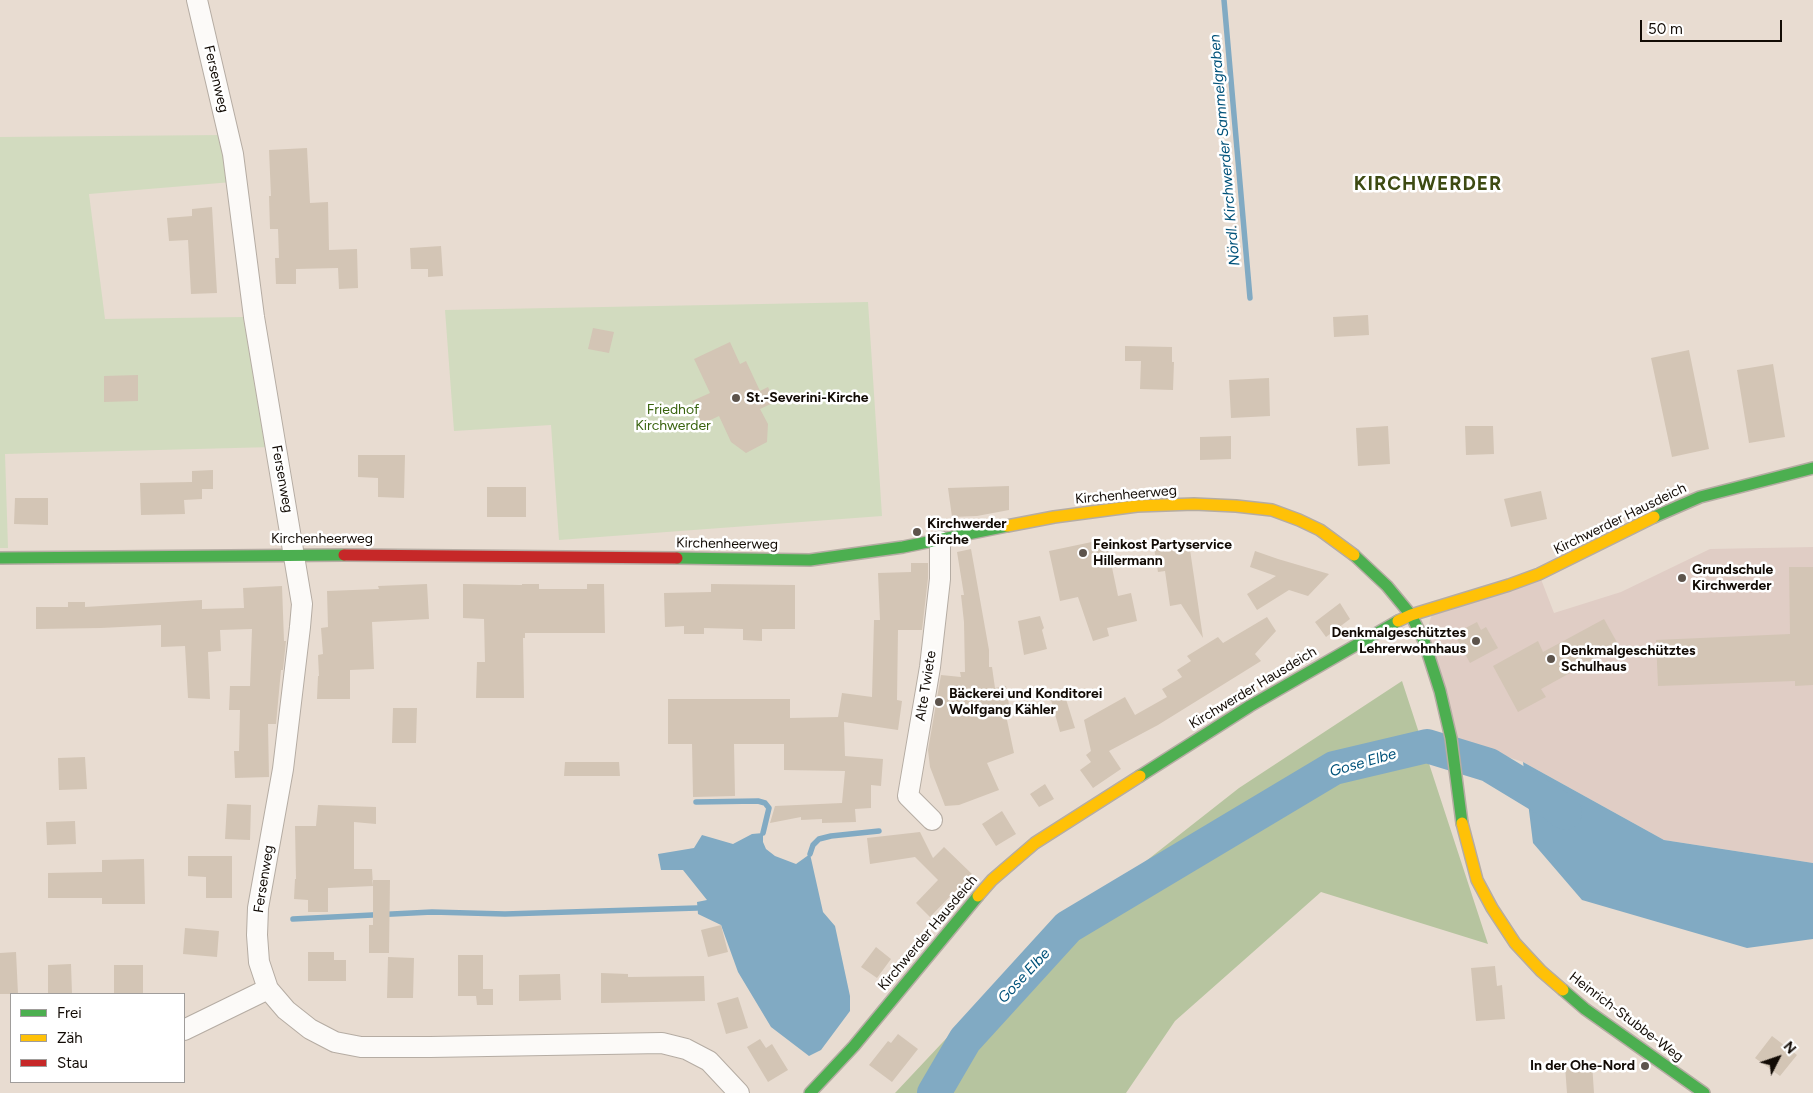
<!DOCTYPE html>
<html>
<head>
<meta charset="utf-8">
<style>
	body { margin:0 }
	#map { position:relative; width:1813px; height:1093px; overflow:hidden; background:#e8dcd1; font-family:Figtree,sans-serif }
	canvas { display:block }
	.legend { position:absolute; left:10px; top:993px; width:175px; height:90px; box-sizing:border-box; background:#fff; border:1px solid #a09d9b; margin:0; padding:6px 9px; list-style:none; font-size:15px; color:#120b05 }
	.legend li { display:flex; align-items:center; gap:10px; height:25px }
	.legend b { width:25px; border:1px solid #a09d9b }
	.north { position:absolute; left:1753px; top:1033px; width:50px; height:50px; -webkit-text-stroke:4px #fff; paint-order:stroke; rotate:49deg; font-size:14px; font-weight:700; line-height:20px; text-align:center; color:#120b05 }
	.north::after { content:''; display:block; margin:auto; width:18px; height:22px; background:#120b05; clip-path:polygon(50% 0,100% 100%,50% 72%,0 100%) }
	.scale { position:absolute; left:1640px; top:20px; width:142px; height:22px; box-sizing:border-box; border:2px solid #120b05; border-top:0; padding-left:6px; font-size:15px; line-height:18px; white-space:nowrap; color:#120b05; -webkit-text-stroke:4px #fff; paint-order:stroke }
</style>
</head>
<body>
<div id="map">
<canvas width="1813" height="1093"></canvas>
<ul class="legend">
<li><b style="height:6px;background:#4caf50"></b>Frei</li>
<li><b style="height:6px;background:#ffc107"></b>Zäh</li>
<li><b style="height:6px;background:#c62828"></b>Stau</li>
</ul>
<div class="north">N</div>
<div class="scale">50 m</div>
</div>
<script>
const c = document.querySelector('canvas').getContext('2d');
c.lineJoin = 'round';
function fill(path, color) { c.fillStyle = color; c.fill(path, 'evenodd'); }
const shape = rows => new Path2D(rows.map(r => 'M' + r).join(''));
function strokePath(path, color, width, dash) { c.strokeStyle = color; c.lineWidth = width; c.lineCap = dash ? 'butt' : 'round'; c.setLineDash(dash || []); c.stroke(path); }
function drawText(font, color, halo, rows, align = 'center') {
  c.font = font + ' Figtree,sans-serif'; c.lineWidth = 5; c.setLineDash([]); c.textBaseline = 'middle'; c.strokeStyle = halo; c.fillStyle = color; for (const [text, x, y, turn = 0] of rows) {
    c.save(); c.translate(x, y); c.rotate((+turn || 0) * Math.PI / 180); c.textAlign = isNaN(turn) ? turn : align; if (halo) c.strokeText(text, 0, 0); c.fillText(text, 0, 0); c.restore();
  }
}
fill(shape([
	[1813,547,1813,863,1664,840,1523,762,1451,738,1424,641,1434,607,1539,574,1554,613,1621,592,1710,549]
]), '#e0cdc5');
fill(shape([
	[221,135,232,182,89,194,105,319,243,317,273,447,5,454,8,548,0,548,0,137],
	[868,302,882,516,559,540,551,425,454,431,445,310]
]), '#d2dbbf');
fill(shape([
	[1402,681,1488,944,1321,892,1175,1021,1126,1093,895,1093,1020,960,1239,788]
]), '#b6c49f');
fill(shape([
	[1523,762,1664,840,1813,863,1813,939,1747,948,1582,900,1533,843],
	[763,833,763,842,766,849,775,856,796,864,810,854,823,912,835,926,850,996,850,1011,821,1050,809,1056,771,1027,738,972,721,925,698,914,697,902,707,900,683,870,661,870,658,854,694,848,702,835,733,844,752,834]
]), '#81aac3');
strokePath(shape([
	[1224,0,1250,298],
	[696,802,758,801,765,803,769,808,763,833],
	[810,854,813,845,819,839,831,836,879,831],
	[293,919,432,912,505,914,697,908]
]), '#81aac3', 5.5);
strokePath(shape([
	[934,1093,965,1040,1068,927,1334,768,1427,746,1489,765,1555,805,1565,813]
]), '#81aac3', 34);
fill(shape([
	[307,148,310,203,328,202,329,250,357,249,358,288,339,289,338,268,296,269,296,284,276,284,275,258,279,258,278,229,270,229,269,196,271,196,269,150],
	[212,207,217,293,191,294,188,240,169,241,167,218,192,216,192,209],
	[441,246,443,276,428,277,428,269,411,269,410,248],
	[1368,315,1369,335,1334,337,1333,317],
	[593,328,614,332,609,353,588,349],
	[730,342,740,364,746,361,760,391,768,387,775,402,760,409,768,424,767,442,746,453,731,442,719,416,702,424,692,401,710,393,694,359],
	[1125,346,1172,347,1172,362,1174,362,1173,390,1140,389,1141,361,1125,361],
	[1689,350,1709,449,1672,457,1651,358],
	[1773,364,1785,437,1749,443,1737,370],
	[138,375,138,401,104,402,104,376],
	[1269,378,1270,416,1231,418,1229,380],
	[1388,426,1390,464,1358,466,1356,428],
	[1465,426,1493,426,1494,454,1466,455],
	[1231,436,1231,459,1200,460,1200,437],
	[358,455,405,455,404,498,378,497,378,478,358,477],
	[213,470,213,489,202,489,202,499,184,500,185,514,141,515,140,483,192,482,192,471],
	[1009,486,1009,510,977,516,952,517,948,488],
	[487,487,526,487,526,517,487,517],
	[1541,491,1547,519,1511,527,1504,499],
	[15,498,48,498,48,525,14,524],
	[1106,539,1118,596,1131,593,1137,621,1107,628,1109,636,1093,641,1078,597,1060,601,1049,551],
	[1189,543,1203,638,1181,604,1170,606,1165,571,1158,572,1154,548],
	[971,549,989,650,989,667,992,667,995,688,1006,686,1009,705,1004,706,1014,753,987,763,999,790,959,805,945,806,930,767,928,750,941,675,961,677,960,672,965,672,964,622,961,595,964,595,957,552],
	[1255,551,1278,559,1329,574,1308,596,1289,590,1257,610,1247,594,1276,576,1250,567],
	[911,563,928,563,928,578,922,630,898,630,897,700,902,701,898,730,844,722,845,756,883,759,881,786,871,785,871,808,855,809,856,822,822,823,822,819,801,820,801,817,770,823,775,806,842,803,845,771,784,770,784,744,734,744,735,796,693,797,692,744,668,744,668,699,790,699,790,718,838,717,842,693,872,697,874,620,880,620,878,573,911,572],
	[1789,567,1813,567,1813,685,1795,686,1795,681,1658,686,1656,640,1790,634],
	[427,584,429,619,372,622,374,669,350,670,350,699,317,699,318,676,319,676,318,655,323,654,321,628,328,627,327,591,379,589,378,586],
	[463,584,522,585,522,584,539,584,539,589,587,589,587,584,604,584,605,633,525,633,525,638,523,638,524,698,476,698,477,662,485,662,484,619,463,618],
	[711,584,795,585,795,629,762,629,762,641,743,640,743,629,704,628,704,634,684,634,684,626,665,627,664,593,711,592],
	[282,586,284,641,286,641,283,670,281,670,276,724,268,724,269,777,235,778,234,751,239,751,240,710,229,710,230,686,250,686,252,629,220,630,221,651,208,652,210,699,188,698,185,646,161,647,161,625,101,628,36,629,36,607,68,607,68,602,85,602,85,607,202,600,202,609,244,608,243,588],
	[1340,603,1350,619,1326,637,1315,622],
	[1040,616,1044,628,1042,630,1047,649,1024,655,1018,621],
	[1267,617,1276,631,1255,654,1261,661,1158,725,1109,751,1121,769,1093,788,1080,770,1091,762,1086,755,1091,751,1084,720,1125,697,1135,715,1167,697,1162,689,1182,677,1177,670,1191,661,1187,656,1218,637,1223,643],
	[1604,619,1619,646,1541,689,1546,697,1518,712,1493,666,1538,641,1543,652],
	[1477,622,1481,630,1486,627,1498,648,1470,663,1454,634],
	[1065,696,1075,728,1060,732,1051,700],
	[393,708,417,708,416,743,392,743],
	[85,757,87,789,59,790,58,758],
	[565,762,619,762,620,776,564,776],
	[1045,784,1054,799,1039,807,1030,794],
	[227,804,251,805,250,840,225,839],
	[318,805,376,807,376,824,354,822,354,869,372,869,373,886,372,880,390,880,389,953,369,953,369,925,373,925,373,886,328,888,328,912,308,912,308,900,294,899,295,879,296,879,295,826,316,826],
	[1002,811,1016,834,996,846,982,824],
	[75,821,76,844,47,845,46,822],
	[920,832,933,858,944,847,972,874,930,917,916,903,938,880,915,857,870,864,867,838],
	[188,856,232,856,232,898,206,898,206,877,188,876],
	[144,859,145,904,102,904,102,898,48,898,48,873,102,872,102,860],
	[721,925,728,952,708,957,701,930],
	[185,928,219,931,217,957,183,954],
	[876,947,891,959,877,978,861,967],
	[16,952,18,994,0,994,0,953],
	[308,952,334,952,334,960,346,960,346,981,308,981],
	[458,955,483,955,483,989,493,989,493,1005,477,1005,476,996,458,996],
	[388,957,414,958,413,998,387,998],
	[71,964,72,994,48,994,48,965],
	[114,965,143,965,143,994,114,994],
	[1495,966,1497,986,1502,985,1505,1019,1476,1021,1471,968],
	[601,973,628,974,628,977,704,976,705,1001,601,1003],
	[560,974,561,1000,519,1001,519,975],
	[738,997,748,1028,726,1034,717,1003],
	[898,1034,918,1049,892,1082,869,1065,888,1041,891,1043],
	[1772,1036,1797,1055,1780,1076,1755,1058],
	[760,1039,766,1048,772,1044,788,1070,768,1082,747,1047],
	[1592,1063,1594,1093,1567,1093,1565,1066]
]), '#d3c5b5');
const street = shape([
	[197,0,233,154,254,317,302,604,300,627,283,769,258,908,257,935,259,962,268,989,286,1010,310,1029,335,1042,361,1047,430,1047,662,1043,686,1049,709,1061,739,1093],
	[932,820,908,796,930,667,940,579,940,541],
	[184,1030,268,989]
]);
const fast = shape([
	[1654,517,1700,497,1813,468],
	[1354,555,1387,586,1411,615,1424,641,1440,691,1451,738,1462,823],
	[0,558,344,555],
	[677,558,810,560,903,547,1007,526],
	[1140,776,1250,706,1398,621],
	[1563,990,1585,1009,1704,1093],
	[810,1093,854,1046,978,896]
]);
const slow = shape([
	[1007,526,1054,517,1137,506,1194,504,1236,506,1272,510,1299,520,1320,530,1354,555],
	[1398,621,1411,615,1509,585,1539,574,1654,517],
	[1462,823,1477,880,1492,908,1515,943,1541,971,1563,990],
	[978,896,992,880,1035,843,1140,776]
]);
const jam = shape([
	[344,555,677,558]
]);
strokePath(street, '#b5aca3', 22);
strokePath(fast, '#b5aca3', 14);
strokePath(slow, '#b5aca3', 14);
strokePath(jam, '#b5aca3', 14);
strokePath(street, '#fcfaf8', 20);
strokePath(fast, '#4caf50', 11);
strokePath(slow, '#ffc107', 11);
strokePath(jam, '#c62828', 11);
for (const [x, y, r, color] of [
	[736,398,5,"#5d544c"],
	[917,532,5,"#5d544c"],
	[1083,553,5,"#5d544c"],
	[1682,578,5,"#5d544c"],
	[1476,641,5,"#5d544c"],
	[1551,659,5,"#5d544c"],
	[939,702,5,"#5d544c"],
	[1645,1066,5,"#5d544c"]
]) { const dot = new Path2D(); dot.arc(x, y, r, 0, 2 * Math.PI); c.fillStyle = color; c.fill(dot); strokePath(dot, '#fff', 2); }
drawText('14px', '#120b05', '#fff', [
	["Fersenweg",216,79,77],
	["Fersenweg",282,479,80],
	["Kirchenheerweg",1126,495,-5],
	["Kirchwerder Hausdeich",1620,519,-26],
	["Kirchenheerweg",322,539],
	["Kirchenheerweg",727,544,1],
	["Alte Twiete",926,686,-81],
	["Kirchwerder Hausdeich",1253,688,-31],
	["Fersenweg",264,879,-81],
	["Kirchwerder Hausdeich",928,933,-50],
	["Heinrich-Stubbe-Weg",1626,1017,37]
]);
drawText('bold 14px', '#120b05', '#fff', [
	["St.-Severini-Kirche",746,398],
	["Kirchwerder",927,524],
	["Kirche",927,540],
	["Feinkost Partyservice",1093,545],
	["Hillermann",1093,561],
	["Grundschule",1692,570],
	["Kirchwerder",1692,586],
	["Denkmalgeschütztes",1466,633,"right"],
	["Lehrerwohnhaus",1466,649,"right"],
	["Denkmalgeschütztes",1561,651],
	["Schulhaus",1561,667],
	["Bäckerei und Konditorei",949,694],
	["Wolfgang Kähler",949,710],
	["In der Ohe-Nord",1635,1066,"right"]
], 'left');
drawText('14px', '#39630e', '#fff', [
	["Friedhof",673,410],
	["Kirchwerder",673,426]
]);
drawText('italic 15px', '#00527a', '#fff', [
	["Nördl. Kirchwerder Sammelgraben",1225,150,-95],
	["Gose Elbe",1363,763,-16],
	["Gose Elbe",1024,976,-47]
]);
c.letterSpacing = '1px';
drawText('bold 19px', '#3d4a12', '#fff', [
	["KIRCHWERDER",1428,184]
]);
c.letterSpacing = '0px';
</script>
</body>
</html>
